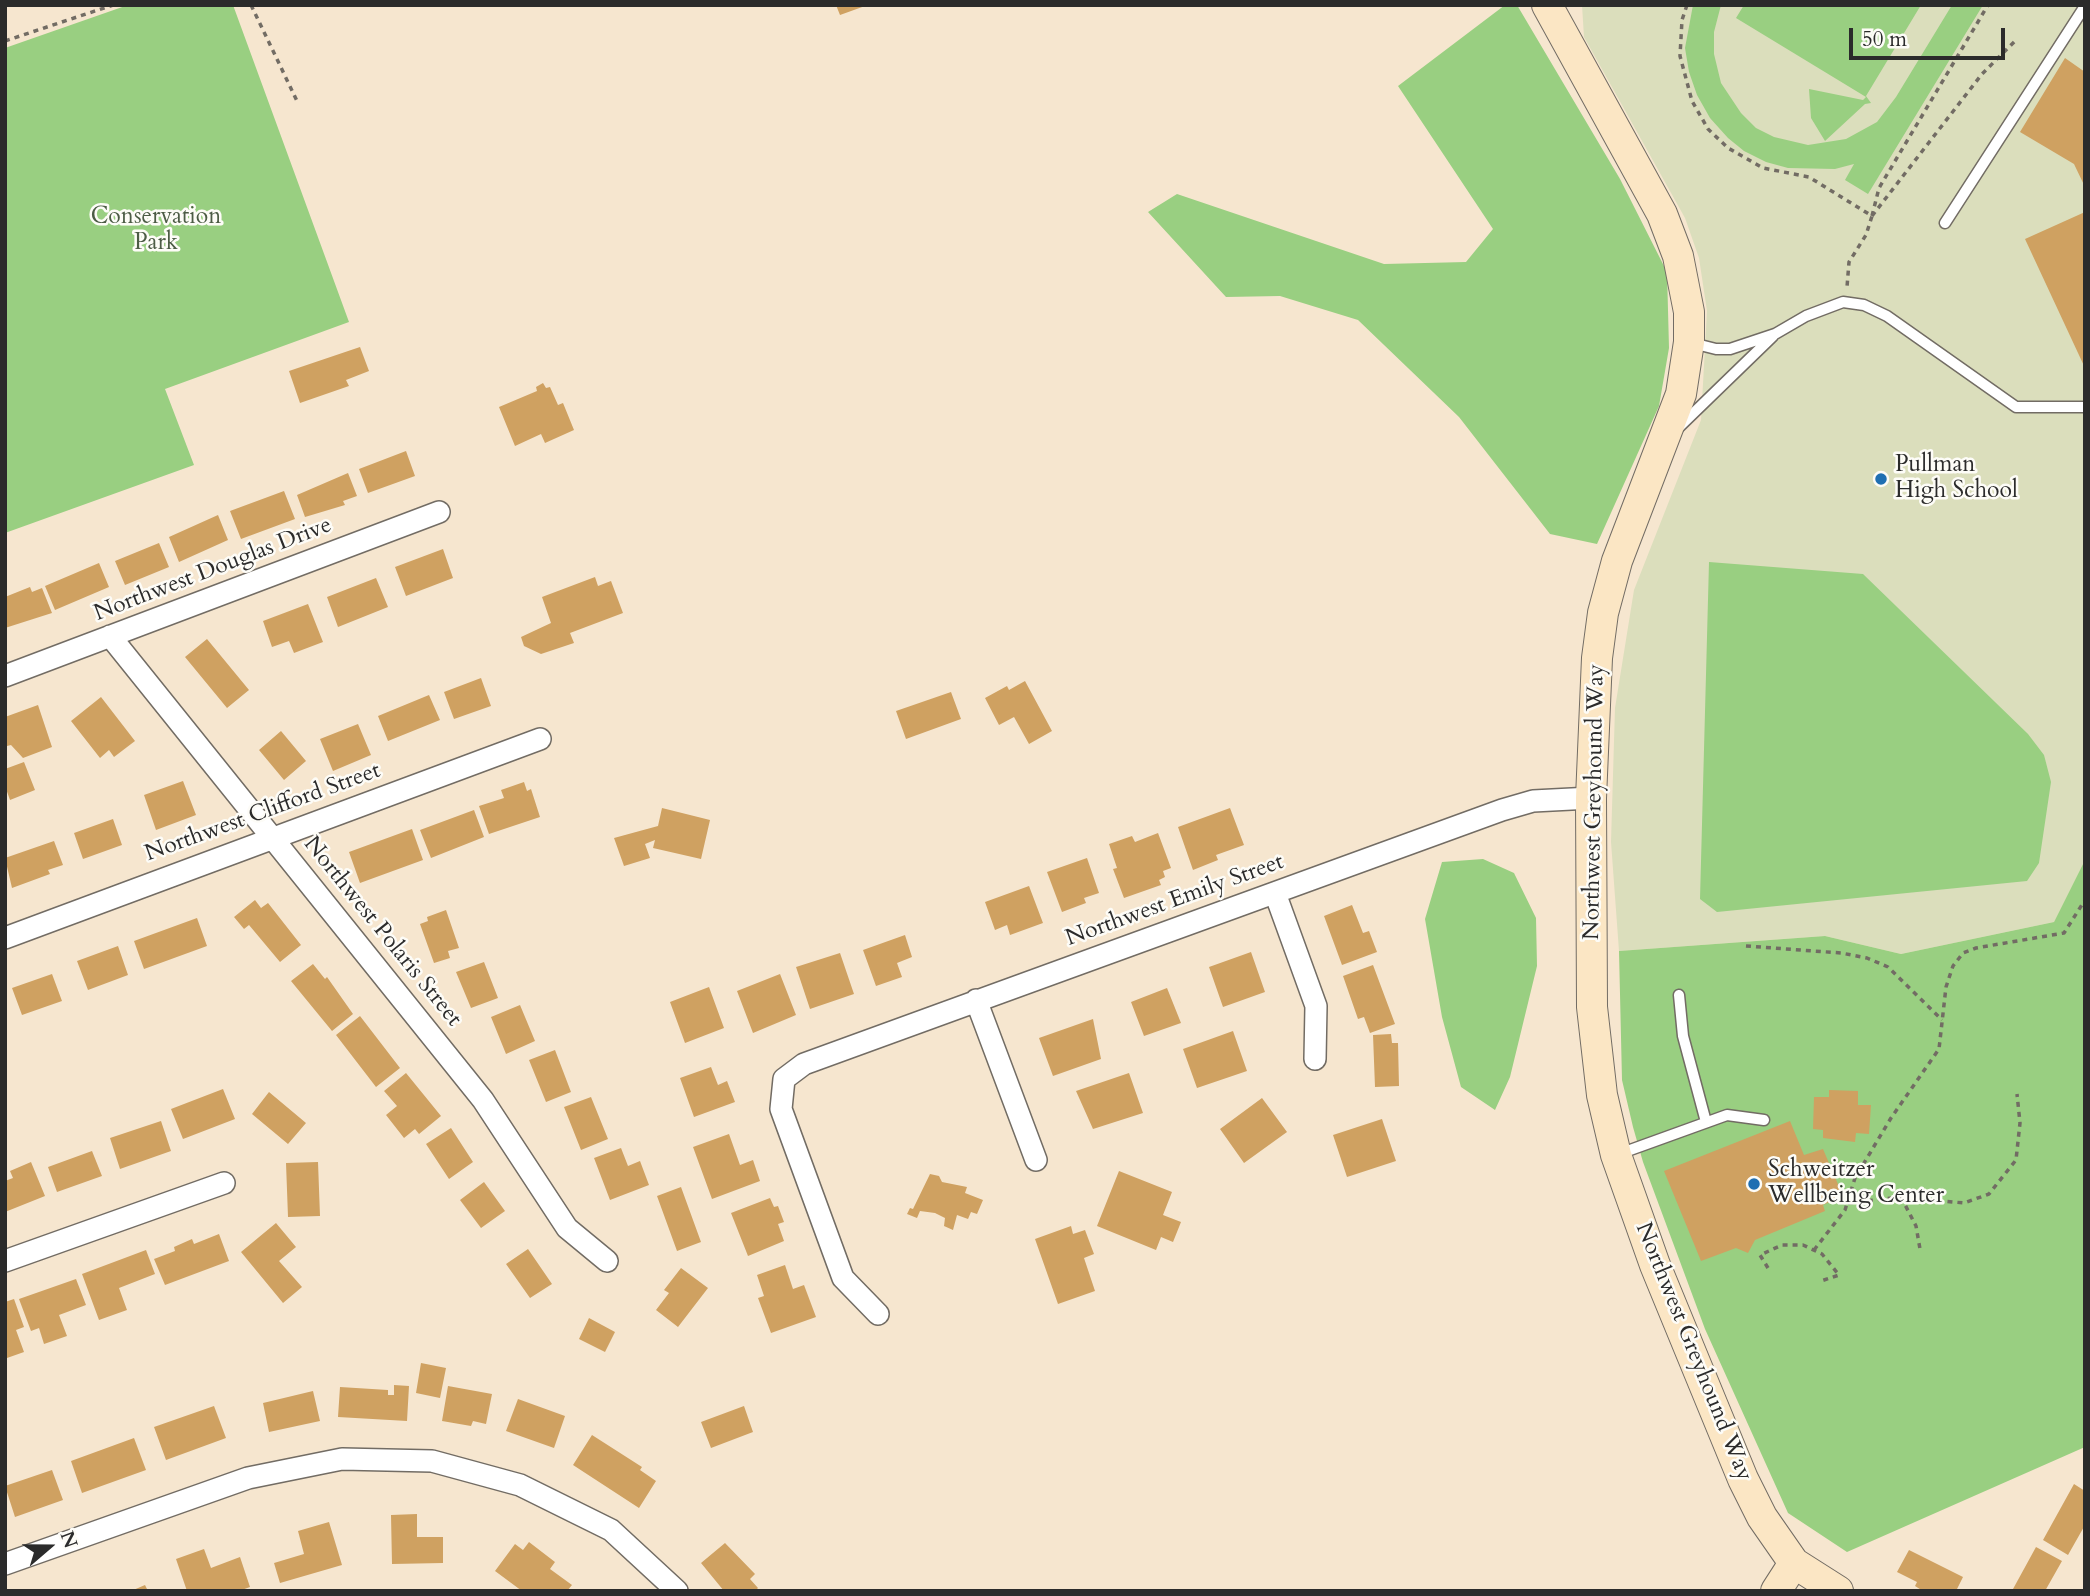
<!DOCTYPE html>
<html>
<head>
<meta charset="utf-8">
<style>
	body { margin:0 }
	#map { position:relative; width:2090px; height:1596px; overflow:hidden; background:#f6e6cf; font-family:Cardo,serif }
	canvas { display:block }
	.frame { position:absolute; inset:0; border:7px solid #2b2b2b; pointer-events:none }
	.north { position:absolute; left:14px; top:1512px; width:70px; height:70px; -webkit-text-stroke:5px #fdfcf7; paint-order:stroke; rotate:70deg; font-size:19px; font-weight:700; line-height:28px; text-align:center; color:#2b2b2b }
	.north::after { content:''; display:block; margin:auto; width:24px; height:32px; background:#2b2b2b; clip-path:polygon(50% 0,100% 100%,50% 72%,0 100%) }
	.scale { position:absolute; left:1849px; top:28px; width:156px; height:32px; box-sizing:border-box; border:4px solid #2b2b2b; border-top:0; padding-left:9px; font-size:21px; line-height:24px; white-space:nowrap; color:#2b2b2b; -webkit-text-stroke:5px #fdfcf7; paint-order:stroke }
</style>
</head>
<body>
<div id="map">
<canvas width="2090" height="1596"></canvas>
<div class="frame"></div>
<div class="north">N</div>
<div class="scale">50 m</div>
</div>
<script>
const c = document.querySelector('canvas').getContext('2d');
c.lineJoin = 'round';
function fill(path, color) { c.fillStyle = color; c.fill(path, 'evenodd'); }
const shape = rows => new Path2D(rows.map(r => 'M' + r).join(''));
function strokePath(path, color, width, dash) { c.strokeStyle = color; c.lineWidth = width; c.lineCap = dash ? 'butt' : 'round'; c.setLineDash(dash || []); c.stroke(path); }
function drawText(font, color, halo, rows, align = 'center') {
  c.font = font + ' Cardo,serif'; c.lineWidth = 5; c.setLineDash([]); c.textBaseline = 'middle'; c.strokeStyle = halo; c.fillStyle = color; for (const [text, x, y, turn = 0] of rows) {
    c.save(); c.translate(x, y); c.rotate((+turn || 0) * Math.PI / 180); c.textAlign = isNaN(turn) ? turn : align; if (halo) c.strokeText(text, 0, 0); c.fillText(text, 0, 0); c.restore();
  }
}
fill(shape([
	[1582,5,2085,5,2085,860,2054,922,1901,954,1825,936,1619,951,1611,842,1615,708,1634,590,1701,420,1707,311,1699,258,1685,218,1584,37]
]), '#dbdebc');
fill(shape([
	[128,5,233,5,349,322,165,389,194,465,5,533,5,48],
	[1505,5,1517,5,1620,179,1667,272,1669,348,1659,406,1597,544,1550,534,1459,417,1358,320,1280,296,1226,297,1148,212,1177,194,1384,264,1466,262,1493,229,1398,86],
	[1693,5,1721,5,1714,32,1714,54,1721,83,1741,113,1756,128,1774,137,1808,145,1846,139,1877,122,1896,97,1952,5,1983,5,1868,194,1845,180,1854,164,1835,169,1788,168,1766,162,1744,151,1728,138,1710,118,1697,95,1689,72,1685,48],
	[1744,5,1921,5,1866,96,1871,103,1865,104,1825,141,1811,118,1809,89,1863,100,1866,97,1736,18],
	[1709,562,1863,574,2028,734,2044,755,2051,782,2039,863,2027,881,1717,912,1700,899],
	[1483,859,1514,873,1536,918,1537,966,1510,1077,1495,1110,1461,1087,1442,1017,1425,919,1442,862],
	[2085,860,2085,1447,1847,1552,1788,1513,1705,1329,1643,1162,1633,1127,1622,1080,1619,951,1825,936,1901,954,2054,922]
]), '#99cf81');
fill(shape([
	[836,5,865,5,865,6,840,15],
	[2065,58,2085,72,2085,187,2074,164,2020,132],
	[2085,212,2085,368,2025,239],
	[360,347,369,371,346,380,349,386,300,403,289,371],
	[543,383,546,388,550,387,558,405,563,403,574,430,545,443,541,434,515,446,499,407,537,391,536,387],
	[406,451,415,476,368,493,359,469],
	[348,473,357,496,343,501,345,505,305,517,297,495],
	[284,491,295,519,241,539,230,511],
	[218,515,228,540,179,562,169,537],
	[159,543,169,567,125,585,115,561],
	[443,549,453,578,406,596,395,567],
	[99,563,109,587,55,610,45,586],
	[595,577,598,586,611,581,623,613,570,633,574,643,541,654,524,646,521,637,551,623,542,597],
	[376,578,388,607,338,627,327,597],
	[30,587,32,592,42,588,52,613,5,628,5,597],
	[308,604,323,642,294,653,289,641,272,647,263,621],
	[207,639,249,690,227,708,185,657],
	[481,678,491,706,454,719,444,692],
	[1025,681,1052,731,1029,744,1014,717,999,725,985,698,1007,686,1009,690],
	[951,692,961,719,906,739,896,711],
	[429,695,440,720,388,741,378,716],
	[101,697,135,741,114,757,109,750,100,758,71,721],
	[38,705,52,747,23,758,11,745,7,746,5,717],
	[358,724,371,755,333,771,320,739],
	[281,731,306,761,284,780,259,750],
	[24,762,35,790,10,800,5,786,5,769],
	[183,781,196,815,156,830,144,795],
	[524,782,527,791,531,789,540,817,489,834,479,806,504,798,501,790],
	[662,808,710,820,701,859,653,848,655,840,645,844,650,858,624,866,614,838,658,826],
	[1230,808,1244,845,1216,855,1218,860,1193,870,1178,827],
	[474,810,484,837,431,858,420,830],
	[113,819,122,845,83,859,74,833],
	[412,829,423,860,360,883,349,852],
	[1158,833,1171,868,1163,871,1165,877,1159,880,1161,885,1124,898,1113,869,1117,868,1109,844,1132,836,1135,842],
	[54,841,63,865,48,870,50,874,12,888,5,858],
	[1087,858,1099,893,1084,898,1086,903,1062,912,1047,872],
	[1029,886,1043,923,1010,935,1007,925,995,930,985,902],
	[255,900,261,908,268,903,301,945,280,962,249,925,244,929,234,917],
	[1352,905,1363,933,1369,931,1377,952,1342,965,1324,916],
	[446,910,459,948,448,951,450,958,434,963,420,924,428,921,427,917],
	[197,918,207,946,144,969,134,941],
	[905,935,912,957,897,963,902,977,876,986,863,950],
	[118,946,128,975,88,990,77,961],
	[1251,952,1265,992,1223,1007,1209,967],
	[840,953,854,994,810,1009,796,967],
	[484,962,498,998,471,1008,456,972],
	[313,964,325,979,327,977,353,1014,332,1031,291,981],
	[1373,965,1395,1024,1370,1033,1364,1017,1358,1019,1343,976],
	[52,974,62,1001,22,1015,12,988],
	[780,974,796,1015,753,1033,737,991],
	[709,987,724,1028,685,1043,670,1002],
	[1167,988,1181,1023,1144,1036,1131,1002],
	[520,1005,535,1041,506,1054,491,1017],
	[360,1016,400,1068,376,1087,336,1035],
	[1093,1019,1101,1059,1053,1076,1039,1038],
	[1233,1031,1247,1071,1197,1088,1183,1049],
	[1391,1034,1392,1043,1398,1043,1399,1086,1375,1087,1373,1035],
	[555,1050,571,1092,546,1102,529,1060],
	[711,1067,718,1085,727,1081,735,1102,694,1117,680,1078],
	[406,1073,441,1116,419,1134,415,1129,404,1138,386,1115,397,1106,384,1091],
	[1129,1073,1143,1113,1093,1129,1076,1091],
	[223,1089,235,1119,183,1139,171,1109],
	[1829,1090,1858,1091,1858,1105,1871,1105,1869,1134,1856,1133,1855,1142,1823,1138,1823,1130,1813,1129,1814,1097,1829,1097],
	[269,1092,306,1123,288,1144,252,1114],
	[591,1097,608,1139,581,1150,564,1107],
	[1262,1098,1287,1132,1244,1163,1220,1129],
	[1382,1119,1396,1161,1347,1177,1333,1135],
	[161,1121,171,1151,120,1169,110,1138],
	[1790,1121,1804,1155,1823,1149,1843,1196,1823,1205,1825,1211,1755,1240,1748,1253,1736,1248,1701,1261,1664,1171],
	[451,1128,473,1162,449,1179,426,1144],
	[729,1134,740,1165,753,1160,760,1181,712,1199,693,1147],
	[621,1148,628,1166,640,1161,649,1185,610,1200,594,1158],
	[92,1151,102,1176,57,1192,48,1167],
	[31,1162,45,1196,5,1212,5,1181,13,1178,10,1171],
	[318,1162,320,1216,288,1217,286,1163],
	[1119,1171,1172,1192,1163,1215,1181,1222,1173,1242,1161,1237,1156,1250,1097,1226],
	[930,1174,939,1176,942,1182,967,1187,965,1193,983,1200,977,1214,971,1212,968,1219,957,1215,953,1230,944,1226,945,1218,935,1213,920,1211,917,1218,907,1214,910,1208,913,1209],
	[484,1182,505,1211,481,1228,460,1200],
	[681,1187,701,1242,677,1251,657,1196],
	[770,1198,774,1207,778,1206,784,1222,778,1224,784,1241,748,1256,731,1213],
	[276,1223,296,1247,279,1261,302,1287,283,1303,241,1252],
	[1071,1226,1073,1234,1085,1230,1094,1254,1084,1258,1095,1291,1058,1304,1035,1239],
	[219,1234,229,1261,165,1285,154,1259,175,1251,174,1247,192,1239,194,1244],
	[528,1249,552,1284,530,1298,506,1264],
	[146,1250,155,1274,119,1288,127,1310,99,1320,82,1274],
	[785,1265,793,1289,804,1285,816,1317,771,1333,758,1298,764,1296,757,1275],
	[681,1268,708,1288,678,1327,656,1310,669,1293,664,1290],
	[76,1279,86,1305,59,1315,67,1336,44,1344,39,1328,31,1331,19,1299],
	[14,1299,24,1327,16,1330,24,1352,7,1358,5,1302],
	[589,1318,615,1332,605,1352,579,1339],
	[421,1363,446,1368,440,1398,416,1393],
	[394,1385,409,1386,407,1421,338,1417,340,1387,388,1390,388,1395,394,1395],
	[448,1386,492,1394,486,1424,473,1421,471,1426,442,1421],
	[313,1391,320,1421,269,1432,263,1403],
	[518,1399,565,1416,554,1448,506,1431],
	[214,1406,226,1438,166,1460,154,1427],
	[744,1406,753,1432,711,1448,701,1422],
	[592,1435,642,1467,640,1470,656,1481,639,1508,573,1465],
	[134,1438,146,1470,82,1493,71,1461],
	[52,1470,63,1500,15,1517,5,1486],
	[2074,1484,2085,1491,2085,1525,2068,1555,2043,1540],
	[417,1514,417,1537,443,1537,443,1563,392,1564,391,1515],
	[329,1522,342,1565,280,1583,274,1563,304,1554,298,1531],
	[529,1542,555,1562,550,1569,572,1585,567,1591,522,1591,495,1571,515,1544,523,1550],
	[725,1543,755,1574,750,1579,758,1588,755,1591,724,1591,701,1563],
	[2036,1547,2062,1561,2045,1591,2016,1591,2013,1589],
	[204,1549,211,1568,240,1557,250,1587,239,1591,187,1591,176,1559],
	[1909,1550,1963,1577,1956,1591,1923,1591,1915,1586,1917,1582,1897,1572],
	[145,1585,148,1591,131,1591]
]), '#cfa161');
const lane = shape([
	[1945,223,2085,6],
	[1692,343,1716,349,1730,349,1775,334,1806,316,1843,302,1864,305,1887,316,2016,407,2085,407],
	[1677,429,1773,336],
	[1679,995,1683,1036,1706,1122],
	[1619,1154,1727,1115,1764,1120]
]);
const street = shape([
	[110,636,483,1100,567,1228,607,1261],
	[5,676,439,512],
	[1275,893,1316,1006,1315,1059],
	[5,938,540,739],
	[976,1000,1036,1160],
	[5,1261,224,1183],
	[878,1314,843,1278,781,1109,784,1079,804,1064,1502,810,1533,801,1591,798],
	[5,1564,248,1478,342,1459,432,1461,520,1485,611,1530,677,1591]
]);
const secondary = shape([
	[1547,5,1662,214,1678,256,1689,312,1689,342,1681,394,1617,561,1603,613,1597,658,1591,798,1592,1007,1602,1095,1616,1155,1655,1265,1743,1479,1762,1517,1794,1563,1838,1591],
	[1776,1591,1794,1563]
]);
strokePath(lane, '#726c64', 13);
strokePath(street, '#726c64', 24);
strokePath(secondary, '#726c64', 32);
strokePath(shape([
	[251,5,298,103],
	[1687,5,1682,20,1680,56,1692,101,1708,129,1728,148,1763,168,1809,177,1872,216,1866,235,1849,262,1847,287],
	[5,41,113,5],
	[1872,216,1879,188,1988,5],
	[1872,216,1982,74,2016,40],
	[1746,946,1841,953,1867,958,1888,967,1942,1020],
	[1901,1197,1916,1226,1920,1249],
	[1848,1203,1901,1197,1964,1203,1989,1194,2016,1160,2020,1123,2017,1094],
	[1814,1250,1845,1210,1855,1178,1891,1118,1939,1049,1946,987,1953,966,1963,953,1976,948,2064,933,2085,900],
	[1768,1268,1760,1255,1782,1245,1803,1245,1822,1254,1839,1275,1821,1281]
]), '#726c64', 3.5, [5, 5]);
strokePath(lane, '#fff', 10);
strokePath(street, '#fff', 21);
strokePath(secondary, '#fbe6c4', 30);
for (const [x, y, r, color] of [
	[1881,479,7,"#1f6fb2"],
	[1754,1184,7,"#1f6fb2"]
]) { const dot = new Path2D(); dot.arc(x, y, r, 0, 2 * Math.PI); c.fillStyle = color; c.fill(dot); strokePath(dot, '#fdfcf7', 2.5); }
drawText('23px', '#4c5c45', '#fdfcf7', [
	["Conservation",156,218],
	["Park",156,244]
]);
drawText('23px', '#2b2b2b', '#fdfcf7', [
	["Pullman",1895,466],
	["High School",1895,492],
	["Schweitzer",1768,1171],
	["Wellbeing Center",1768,1197]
], 'left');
drawText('23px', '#2b2b2b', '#fdfcf7', [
	["Northwest Douglas Drive",213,570,-21],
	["Northwest Greyhound Way",1595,802,-89],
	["Northwest Clifford Street",263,813,-20],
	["Northwest Emily Street",1175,901,-20],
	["Northwest Polaris Street",382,932,51],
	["Northwest Greyhound Way",1693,1352,68]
]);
</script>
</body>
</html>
